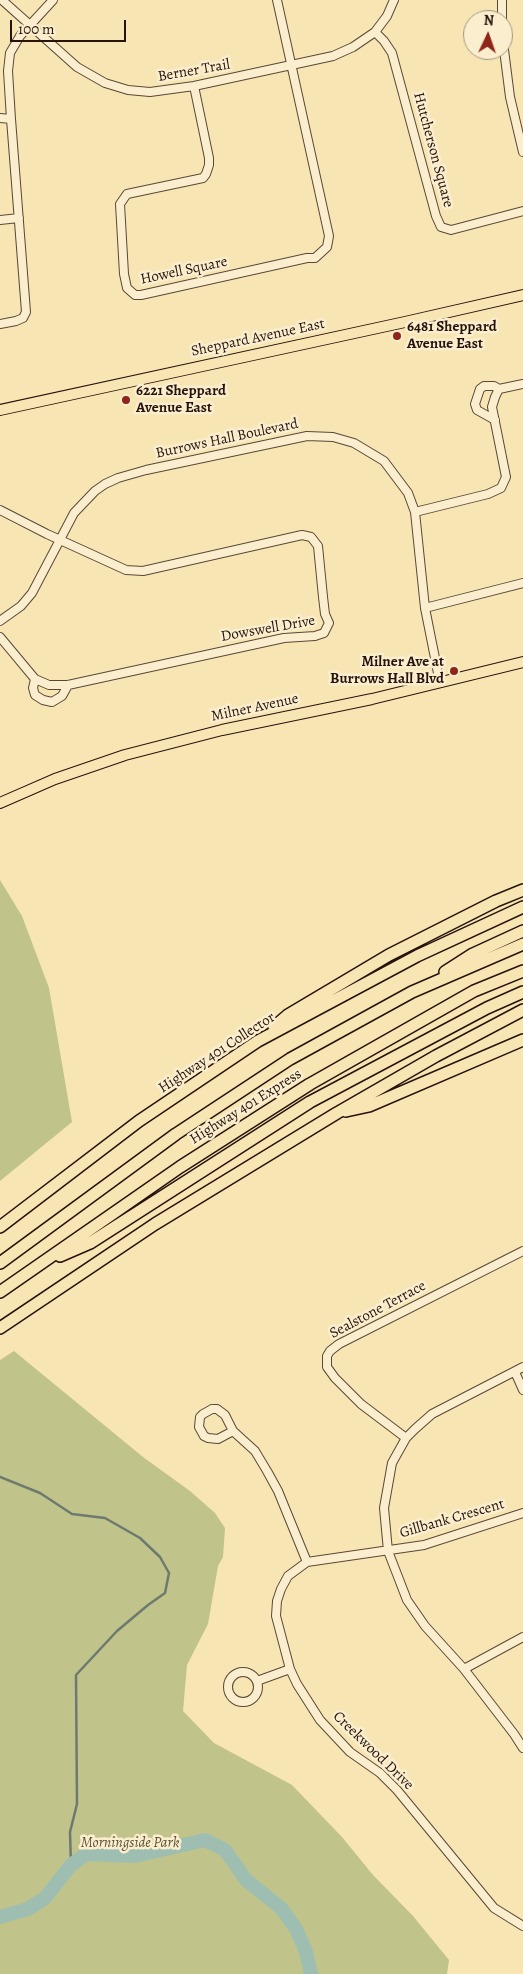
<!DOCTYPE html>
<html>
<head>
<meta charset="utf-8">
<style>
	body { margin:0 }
	#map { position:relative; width:523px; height:1974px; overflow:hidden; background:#f8e5b4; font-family:Alegreya,serif }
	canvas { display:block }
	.north { position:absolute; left:463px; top:10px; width:50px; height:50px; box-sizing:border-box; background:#faeece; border:1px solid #a59680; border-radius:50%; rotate:3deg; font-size:14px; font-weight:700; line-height:20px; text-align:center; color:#26130c }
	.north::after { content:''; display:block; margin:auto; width:18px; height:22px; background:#8f2418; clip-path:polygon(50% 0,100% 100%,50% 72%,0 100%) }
	.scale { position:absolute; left:10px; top:20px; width:116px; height:22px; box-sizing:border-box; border:2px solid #26130c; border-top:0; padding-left:6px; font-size:15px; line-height:18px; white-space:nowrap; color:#26130c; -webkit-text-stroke:4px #faeece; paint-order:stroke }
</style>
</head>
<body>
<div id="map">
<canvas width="523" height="1974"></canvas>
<div class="north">N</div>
<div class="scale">100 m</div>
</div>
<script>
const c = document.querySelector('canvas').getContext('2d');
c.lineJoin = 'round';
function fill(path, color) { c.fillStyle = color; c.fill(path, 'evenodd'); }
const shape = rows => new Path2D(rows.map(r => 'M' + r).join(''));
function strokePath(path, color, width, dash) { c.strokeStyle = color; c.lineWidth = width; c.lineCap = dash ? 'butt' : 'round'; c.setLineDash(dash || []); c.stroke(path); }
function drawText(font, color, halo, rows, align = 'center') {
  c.font = font + ' Alegreya,serif'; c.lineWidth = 5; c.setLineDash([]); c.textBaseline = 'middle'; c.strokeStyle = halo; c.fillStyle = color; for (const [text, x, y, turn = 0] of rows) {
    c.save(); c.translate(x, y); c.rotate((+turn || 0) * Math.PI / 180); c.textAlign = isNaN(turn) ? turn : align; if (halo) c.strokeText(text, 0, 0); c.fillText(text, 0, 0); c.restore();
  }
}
fill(shape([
	[0,880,22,916,49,988,72,1122,0,1181],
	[14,1351,143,1457,190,1491,215,1513,225,1528,223,1557,218,1566,208,1624,187,1665,183,1711,214,1743,292,1785,342,1837,373,1875,413,1916,449,1960,447,1974,0,1974,0,1360]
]), '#c0c38a');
strokePath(shape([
	[0,1477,40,1493,72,1514,105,1518,140,1538,160,1557,169,1573,165,1593,148,1605,117,1631,76,1675,77,1804,70,1832,71,1865]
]), '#6e7a70', 2.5);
strokePath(shape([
	[0,1917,28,1909,45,1898,71,1865,86,1854,135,1856,205,1840,225,1850,246,1880,281,1908,296,1929,306,1952,311,1974]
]), '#9ebeb2', 14);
const minor = shape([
	[2,0,77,67,105,83,128,90,150,92,194,86,333,56,353,47,375,32,387,16,394,0],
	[502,0,502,20],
	[375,32,384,41,392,53,436,216,441,227,451,230,523,211],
	[503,42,510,97,523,152],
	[194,86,209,158,209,165,206,174,203,178,127,194,120,204,124,274,127,288,135,295,141,295,307,258,315,258,327,247,329,236,277,0],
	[0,118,11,119],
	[0,220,19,218],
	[0,324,16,321,23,318,26,312,11,119,8,71,10,53,20,36,53,0],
	[495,420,477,410,475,404,480,389,484,386,494,386,499,389],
	[0,510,47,534,126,570,143,571,302,535,311,537,318,546,323,597,325,614,329,623,324,633,315,636,284,638,68,685,49,685,35,679,0,637],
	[415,512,488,494,501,488,506,477,492,407,495,397,499,389,523,384],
	[425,608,523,583],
	[0,621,21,606,32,593,74,513,95,491,105,484,118,478,146,470,307,436,333,437,354,443,384,461,408,493,415,512,425,608,440,683],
	[35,679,33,688,35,695,43,700,52,702,62,696,68,685],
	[523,1367,432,1414,415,1429,406,1438,392,1463,384,1508,388,1551,407,1600,425,1626,464,1669,514,1734,523,1748],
	[515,1372,523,1390],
	[212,1409,217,1409,225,1415,233,1431,218,1439,208,1438,204,1436,199,1427,200,1417,203,1414,212,1409],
	[233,1431,255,1451,267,1471,278,1491,307,1562],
	[406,1438,361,1404,335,1378,327,1367,327,1356,330,1351,339,1344,523,1251],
	[523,1513,424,1545,307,1562,288,1576,281,1589,277,1601,276,1616,290,1669,297,1684,320,1720,350,1752,380,1773,397,1790,494,1908,523,1926],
	[464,1669,523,1637],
	'228 1687a15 15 0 1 1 30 0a15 15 0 1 1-30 0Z',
	[257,1681,290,1669]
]);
const major = shape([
	[0,410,405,322,523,295],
	[0,803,55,779,125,755,222,730,372,699,523,662]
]);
const highway = shape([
	[445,972,473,954,523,931],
	[274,1027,288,1015,389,955,496,901,523,890],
	[346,1111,369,1106,523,1040],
	[0,1227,139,1121,258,1041,417,956,523,907],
	[60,1256,90,1243,310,1102,487,1008,523,992],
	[0,1263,176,1134,290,1059,412,992,523,944],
	[0,1292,180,1167,310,1084,474,991,523,971],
	[0,1328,155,1224,337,1113,436,1056,523,1010]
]);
strokePath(minor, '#5a4836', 10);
strokePath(major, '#26130c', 12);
strokePath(highway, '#26130c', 14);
strokePath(minor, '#faeece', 8);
strokePath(major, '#f8e5b4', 10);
strokePath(highway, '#f8e5b4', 11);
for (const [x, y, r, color] of [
	[397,336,5,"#8f2418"],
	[126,400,5,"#8f2418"],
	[454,671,5,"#8f2418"]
]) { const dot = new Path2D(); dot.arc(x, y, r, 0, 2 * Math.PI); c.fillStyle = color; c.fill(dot); strokePath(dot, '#faeece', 2); }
drawText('15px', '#26130c', '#faeece', [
	["Berner Trail",194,71,-10],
	["Hutcherson Square",433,150,75],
	["Howell Square",184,271,-12],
	["Sheppard Avenue East",258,338,-12],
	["Burrows Hall Boulevard",227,439,-12],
	["Dowswell Drive",268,629,-10],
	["Milner Avenue",255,708,-12],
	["Highway 401 Collector",217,1053,-33],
	["Highway 401 Express",246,1107,-32],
	["Sealstone Terrace",378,1310,-28],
	["Gillbank Crescent",452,1519,-16],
	["Creekwood Drive",373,1751,44]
]);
drawText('bold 15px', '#26130c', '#faeece', [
	["6481 Sheppard",407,327],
	["Avenue East",407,344],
	["6221 Sheppard",136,391],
	["Avenue East",136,408],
	["Milner Ave at",444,662,"right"],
	["Burrows Hall Blvd",444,679,"right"]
], 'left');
drawText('italic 15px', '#5c5138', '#faeece', [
	["Morningside Park",130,1843]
]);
</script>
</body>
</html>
